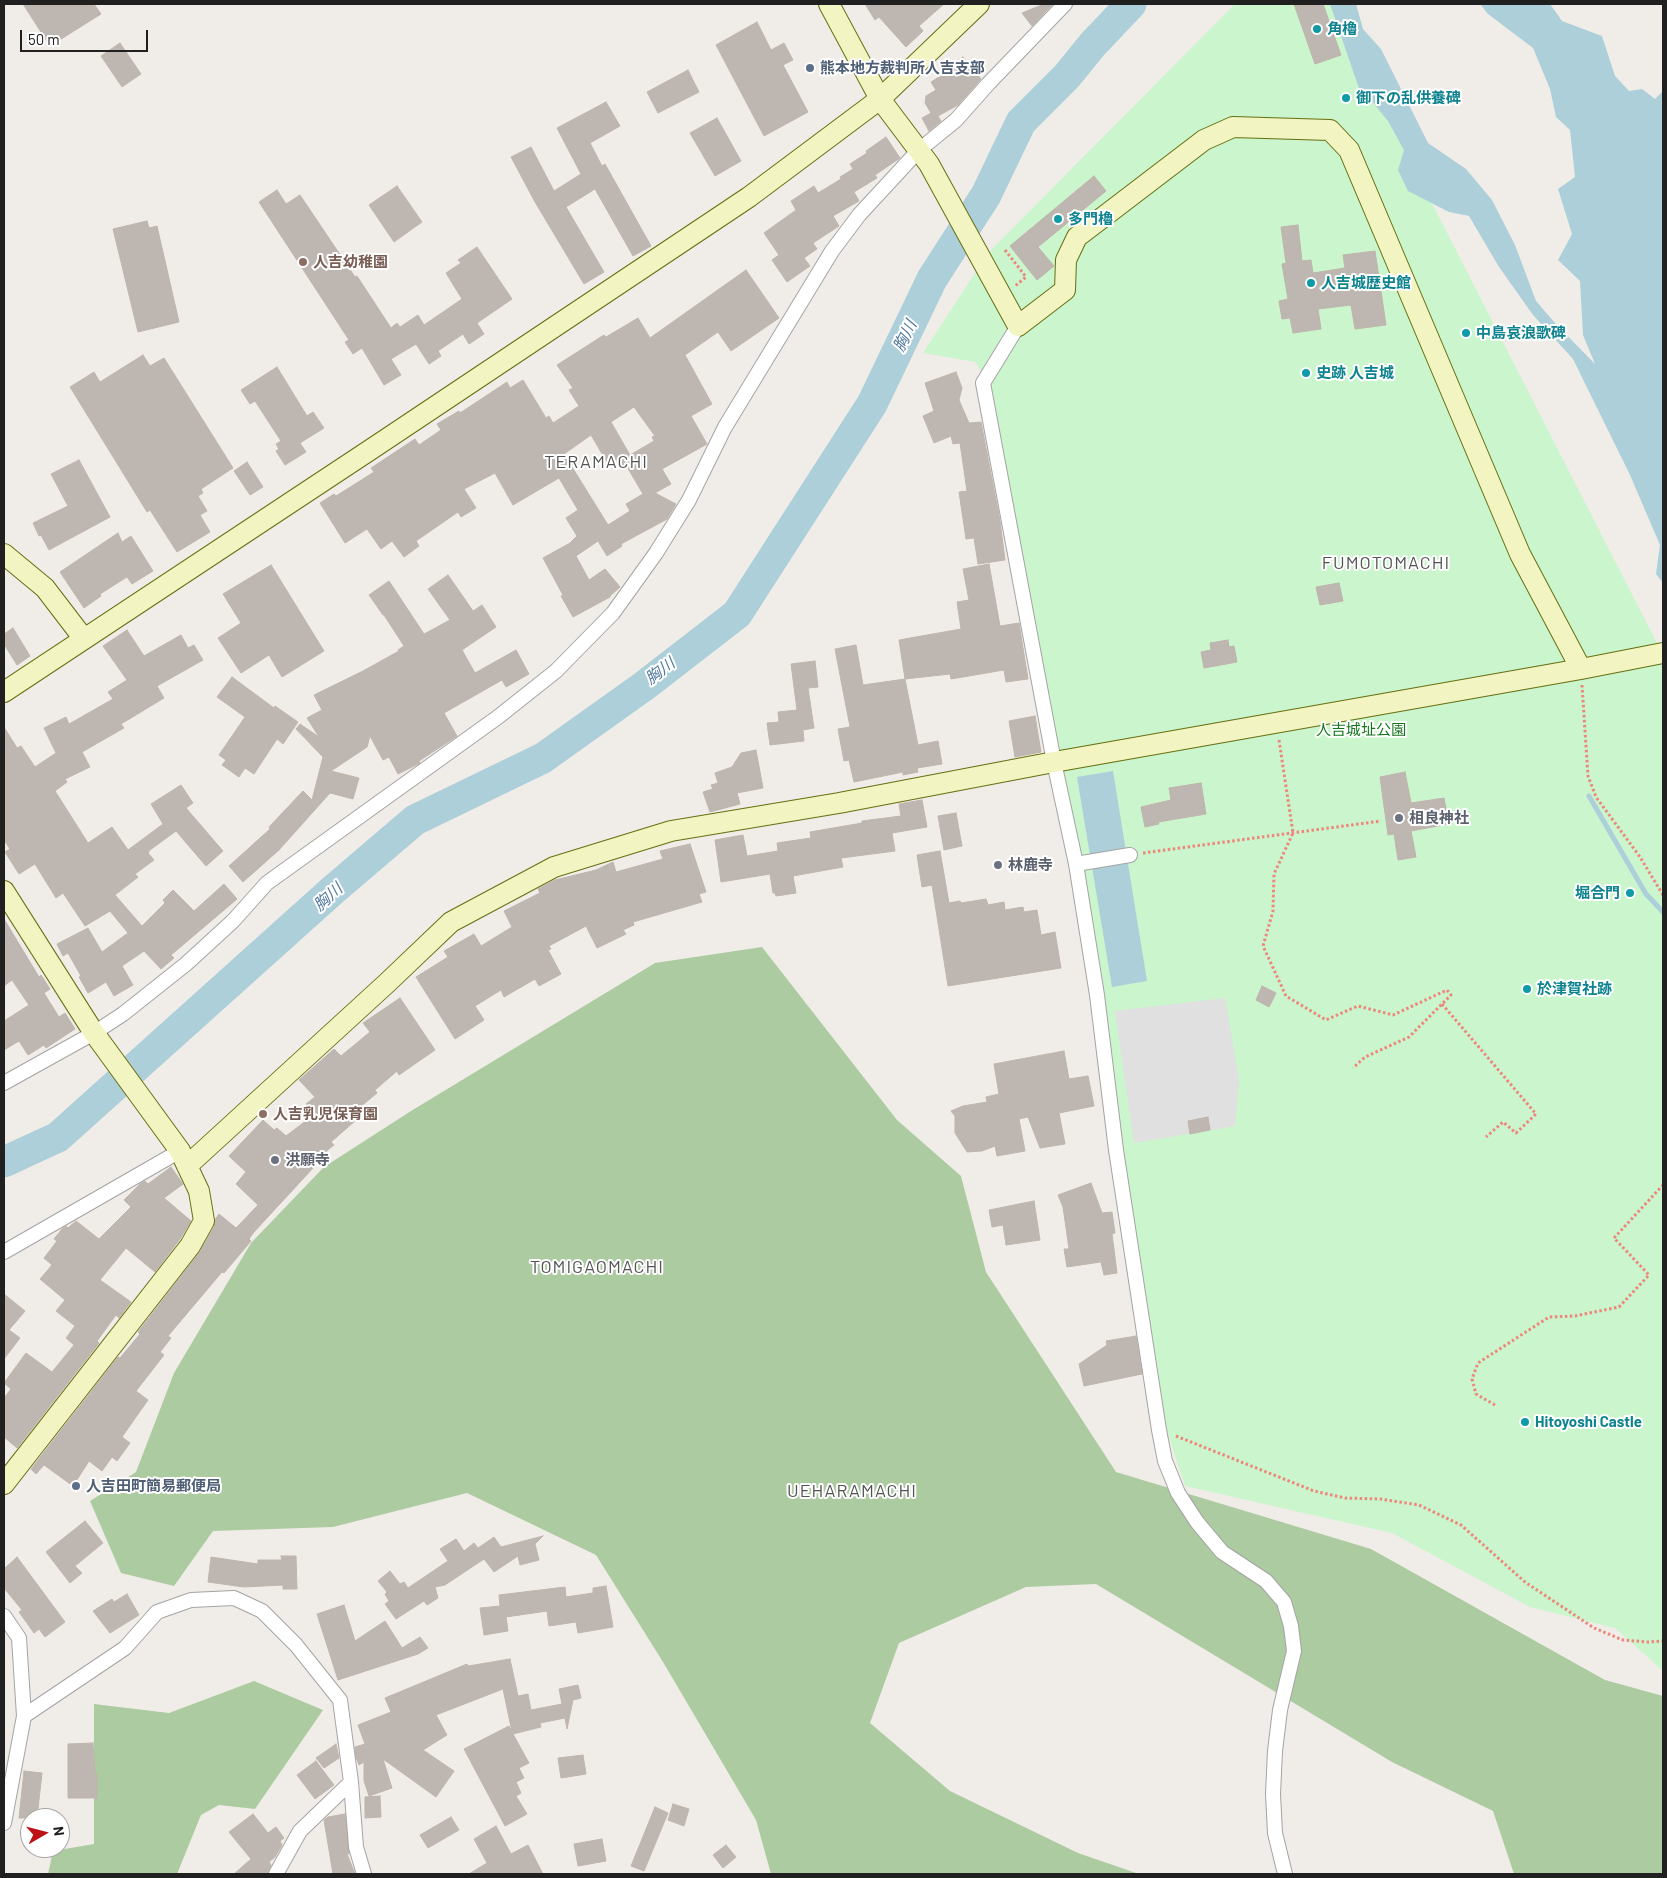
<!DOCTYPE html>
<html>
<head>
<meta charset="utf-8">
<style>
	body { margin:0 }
	#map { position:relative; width:1667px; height:1878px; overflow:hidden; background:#f0ede8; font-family:Barlow,sans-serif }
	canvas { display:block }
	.frame { position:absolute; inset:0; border:5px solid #202020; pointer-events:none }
	.north { position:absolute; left:20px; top:1808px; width:50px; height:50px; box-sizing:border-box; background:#fff; border:1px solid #a6a6a6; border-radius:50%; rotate:82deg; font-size:14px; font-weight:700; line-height:20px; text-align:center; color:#202020 }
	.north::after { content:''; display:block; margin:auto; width:18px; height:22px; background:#be1314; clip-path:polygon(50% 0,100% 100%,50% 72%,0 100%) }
	.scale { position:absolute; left:20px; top:30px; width:128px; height:22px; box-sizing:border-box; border:2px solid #202020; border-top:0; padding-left:6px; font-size:15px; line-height:18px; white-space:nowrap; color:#202020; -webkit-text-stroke:4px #fff; paint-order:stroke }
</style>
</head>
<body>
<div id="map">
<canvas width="1667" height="1878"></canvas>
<div class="frame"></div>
<div class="north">N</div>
<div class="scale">50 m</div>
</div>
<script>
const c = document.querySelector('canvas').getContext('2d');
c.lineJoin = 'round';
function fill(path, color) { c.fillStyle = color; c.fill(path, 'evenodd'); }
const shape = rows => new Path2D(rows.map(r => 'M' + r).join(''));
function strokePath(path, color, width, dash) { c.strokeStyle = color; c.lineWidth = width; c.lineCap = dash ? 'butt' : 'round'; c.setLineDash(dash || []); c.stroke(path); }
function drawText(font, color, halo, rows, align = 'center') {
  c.font = font + ' Barlow,"Noto Sans JP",sans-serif'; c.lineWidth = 4; c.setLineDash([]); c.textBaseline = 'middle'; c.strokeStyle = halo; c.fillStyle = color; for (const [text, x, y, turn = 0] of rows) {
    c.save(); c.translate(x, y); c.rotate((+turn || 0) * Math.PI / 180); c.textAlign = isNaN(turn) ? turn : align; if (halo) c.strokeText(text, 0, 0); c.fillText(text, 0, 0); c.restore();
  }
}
fill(shape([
	[762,947,897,1120,961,1176,986,1272,1116,1472,1371,1549,1605,1680,1663,1696,1663,1874,1514,1874,1493,1811,1392,1762,1096,1584,1026,1587,899,1643,870,1723,950,1791,1078,1853,1139,1874,771,1874,756,1820,663,1662,596,1555,467,1493,333,1527,213,1531,174,1586,121,1573,90,1501,136,1472,174,1373,251,1243,324,1167,411,1111,655,963],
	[254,1681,323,1710,255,1809,219,1805,201,1815,177,1874,48,1874,53,1851,94,1844,94,1704,169,1713]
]), '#adcba1');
fill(shape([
	[1235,4,1330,4,1663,655,1663,1671,1615,1628,1530,1607,1392,1533,1185,1486,1164,1422,988,386,976,362,923,353,988,253]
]), '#caf5cd');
fill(shape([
	[1225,998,1239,1080,1235,1126,1134,1143,1115,1011]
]), '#e0e0e0');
fill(shape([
	[1330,4,1356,4,1363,29,1381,49,1428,143,1466,169,1492,200,1515,245,1536,301,1555,323,1595,364,1583,335,1580,281,1558,260,1572,234,1558,189,1575,177,1570,130,1556,117,1550,89,1533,48,1488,14,1480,4,1550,4,1562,21,1602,36,1615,76,1629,91,1642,89,1655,99,1663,91,1663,583,1656,574,1660,545,1630,475,1573,359,1533,315,1499,267,1469,216,1449,212,1408,191,1398,170,1404,150,1388,121,1370,99,1362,97],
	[1113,771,1147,981,1112,987,1077,777]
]), '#adcfd9');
strokePath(shape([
	[1589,796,1646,894,1663,912]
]), '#adcfd9', 5);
strokePath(shape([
	[4,1162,58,1137,333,890,415,820,543,758,644,686,737,614,872,404,932,279,986,195,1021,122,1067,76,1093,44,1131,4]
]), '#adcfd9', 31);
const building = shape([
	[23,4,94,4,101,14,50,46,23,4],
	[865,4,944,4,919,26,923,31,906,47,879,17,875,20,865,4],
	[1044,4,1053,4,1032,26,1022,13,1044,4],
	[1294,4,1323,4,1341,55,1315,64,1294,4],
	[757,22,771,50,784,43,793,60,783,65,808,112,764,136,716,45,757,22],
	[120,43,141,74,122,87,101,56,120,43],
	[963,57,981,79,958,105,938,116,941,121,929,131,922,118,931,113,925,103,926,96,936,90,931,82,939,77,963,57],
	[688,70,699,92,658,113,647,92,688,70],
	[606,102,620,126,590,143,602,166,605,164,651,246,633,256,595,189,566,207,604,272,584,284,535,202,511,157,531,147,554,191,581,174,557,128,606,102],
	[717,118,741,161,715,176,690,133,717,118],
	[886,137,900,158,875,175,877,178,854,192,859,201,833,216,839,226,813,243,817,249,804,258,810,266,787,282,772,260,779,255,764,233,796,210,791,201,814,186,818,193,841,179,840,177,853,169,850,164,867,153,866,151,886,137],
	[1094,176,1106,191,1038,247,1054,266,1037,280,1010,246,1094,176],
	[397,186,422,222,394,242,369,205,397,186],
	[277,190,286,204,300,195,355,277,357,276,391,328,397,323,400,327,418,315,424,325,462,299,446,273,461,263,458,260,477,247,512,299,477,323,484,334,469,344,463,334,438,351,441,356,429,364,416,344,391,359,401,375,384,385,362,348,353,354,345,342,349,340,259,202,277,190],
	[147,221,149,228,157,226,179,322,138,332,113,229,147,221],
	[1298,225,1302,261,1311,260,1313,273,1345,268,1343,255,1375,251,1386,325,1355,329,1351,305,1318,309,1321,329,1293,333,1290,318,1282,319,1279,301,1288,299,1282,264,1286,263,1281,227,1298,225],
	[746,270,779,318,731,351,718,332,685,355,712,404,691,416,707,444,662,469,671,484,655,493,676,504,667,519,621,544,622,546,607,556,598,541,576,556,589,580,605,569,620,587,610,596,610,597,573,617,561,596,563,595,543,558,570,543,577,536,566,518,578,510,559,478,513,505,495,473,464,489,476,508,461,517,458,512,416,541,419,546,404,557,392,541,381,549,367,529,345,543,320,503,334,494,336,496,374,472,371,468,415,439,419,445,441,430,437,424,459,411,460,413,507,382,510,388,523,380,546,418,549,416,553,423,579,406,569,390,573,388,557,365,604,335,606,337,638,318,650,338,746,270],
	[634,407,655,436,652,437,654,441,630,455,611,422,634,407],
	[591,435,608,464,616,459,621,468,626,465,643,494,626,504,630,511,608,525,564,454,591,435],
	[143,355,150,366,164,358,233,468,201,489,203,493,198,496,207,511,200,515,210,532,177,552,150,510,147,512,70,387,94,372,100,382,143,355],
	[277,367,307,416,313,412,324,428,300,443,306,452,285,465,276,451,279,449,276,444,281,441,255,401,250,404,241,390,277,367],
	[956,372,962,388,959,400,969,423,981,422,1000,521,1005,560,978,564,974,538,966,539,959,492,967,491,960,443,953,444,951,436,934,443,923,416,934,411,925,383,956,372],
	[79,460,110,517,49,550,41,535,39,536,33,523,68,506,51,474,79,460],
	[247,462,263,487,250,495,234,471,247,462],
	[118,533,122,542,131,536,153,571,132,584,127,577,100,594,101,596,84,608,60,572,118,533],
	[989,564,1000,626,1019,623,1028,679,1006,682,1004,670,951,679,950,674,905,679,918,745,938,741,942,764,917,768,918,772,903,775,903,772,854,782,849,760,844,761,838,729,850,727,835,649,856,645,863,685,905,679,899,640,961,629,957,602,969,600,963,569,989,564],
	[271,565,324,651,282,677,269,655,241,673,218,638,241,623,223,594,271,565],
	[448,575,473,611,482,605,496,627,462,650,475,673,516,650,529,674,506,687,502,680,444,713,457,736,419,761,420,763,398,774,389,757,383,760,370,736,367,747,331,771,359,778,353,799,330,793,279,850,243,882,229,866,270,829,269,827,303,791,312,800,323,757,296,729,300,724,319,737,307,718,322,710,314,695,363,671,399,651,398,650,404,646,384,615,383,615,369,595,389,581,424,634,450,620,428,589,448,575],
	[1339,583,1343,601,1320,605,1316,587,1339,583],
	[13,628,30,656,17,665,4,644,4,634,13,628],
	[127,630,144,656,181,635,188,648,194,645,203,660,157,686,164,698,121,724,124,728,82,752,90,767,65,779,67,782,55,791,88,843,112,827,128,850,163,824,151,804,181,785,193,803,186,808,223,851,206,866,176,831,150,850,148,853,154,860,135,874,138,877,115,895,142,926,165,903,163,900,173,890,194,911,224,884,237,899,171,955,174,958,161,969,144,951,122,966,133,985,114,996,106,982,88,993,79,977,81,976,68,953,63,956,57,944,88,928,102,952,128,933,110,911,85,926,63,893,56,898,35,864,19,874,5,852,10,849,4,840,4,727,17,748,21,746,35,767,56,753,44,728,66,717,69,724,113,699,108,692,127,680,103,646,127,630],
	[1228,640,1229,647,1234,646,1237,662,1204,668,1201,652,1211,650,1210,643,1228,640],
	[815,661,818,687,808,688,814,728,803,730,804,741,770,745,767,723,779,722,778,712,797,710,791,664,815,661],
	[232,677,274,708,275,706,298,722,283,744,277,739,254,774,245,768,239,777,222,765,226,760,219,755,245,717,217,697,232,677],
	[1035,716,1041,752,1015,757,1009,721,1035,716],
	[756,750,763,788,737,793,740,804,710,812,703,792,713,789,711,785,718,783,715,773,732,767,741,753,756,750],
	[1405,772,1411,803,1444,798,1449,824,1411,831,1416,857,1398,860,1394,834,1388,835,1380,777,1405,772],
	[1201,783,1206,814,1158,822,1159,824,1145,827,1141,807,1171,800,1169,788,1201,783],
	[922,800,927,827,892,833,895,851,841,858,843,867,793,876,796,893,776,896,775,893,773,893,770,874,721,882,715,840,743,835,747,856,778,851,777,843,811,838,810,832,862,823,862,821,901,816,899,804,922,800],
	[956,813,962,846,944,850,938,816,956,813],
	[690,844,706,892,699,894,702,902,633,922,634,925,623,930,626,934,597,948,586,926,549,946,551,949,548,950,561,974,539,986,535,979,504,997,501,990,475,1006,484,1020,455,1039,416,977,448,957,444,951,474,934,481,946,512,927,504,911,540,893,538,889,555,880,596,870,613,862,616,872,663,859,660,851,690,844],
	[940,851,949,903,960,901,961,903,986,899,988,905,1004,902,1005,910,1023,907,1024,912,1037,910,1041,935,1055,932,1061,968,948,986,932,885,922,887,917,855,940,851],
	[4,919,39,977,41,975,50,989,44,993,59,1017,65,1013,75,1029,46,1048,44,1045,28,1055,19,1041,4,1050,4,1021,29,1005,12,980,4,986,4,919],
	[1262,986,1276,993,1269,1007,1256,1000,1262,986],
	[400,998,435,1050,399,1075,397,1071,375,1090,377,1093,359,1108,363,1114,331,1142,334,1145,310,1164,314,1167,254,1232,249,1239,251,1241,224,1273,222,1272,168,1336,171,1338,160,1352,164,1355,136,1391,148,1400,122,1437,130,1443,117,1461,112,1457,102,1471,89,1461,73,1486,44,1465,36,1474,31,1469,118,1357,120,1358,140,1334,138,1332,199,1253,214,1227,216,1218,219,1214,236,1228,258,1205,236,1184,246,1172,229,1156,263,1120,274,1130,277,1128,286,1136,315,1114,306,1104,315,1097,299,1080,334,1049,341,1056,370,1032,363,1023,400,998],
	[1064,1051,1069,1079,1088,1076,1094,1106,1059,1113,1065,1144,1040,1148,1028,1117,1019,1119,1025,1151,997,1156,995,1146,982,1151,967,1152,955,1133,955,1116,951,1111,963,1106,987,1102,986,1097,999,1094,994,1064,1064,1051],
	[1208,1117,1210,1130,1190,1134,1188,1121,1208,1117],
	[171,1167,183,1184,164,1198,191,1221,180,1239,155,1272,126,1248,100,1280,131,1302,119,1318,116,1315,97,1341,99,1343,17,1448,4,1437,4,1398,11,1389,4,1383,26,1353,52,1372,74,1345,66,1338,75,1326,56,1311,65,1300,40,1279,52,1265,44,1258,57,1241,54,1239,62,1229,66,1226,68,1228,76,1221,99,1239,131,1207,124,1200,140,1184,145,1181,148,1184,171,1167],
	[1091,1183,1102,1213,1112,1212,1115,1233,1112,1234,1117,1273,1104,1275,1101,1262,1067,1267,1064,1249,1069,1249,1063,1207,1058,1195,1091,1183],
	[1034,1201,1040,1240,1006,1245,1003,1225,992,1227,989,1210,1034,1201],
	[4,1294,25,1311,9,1330,20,1338,4,1359,4,1294],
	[1136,1336,1142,1374,1084,1386,1079,1364,1107,1345,1106,1341,1136,1336],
	[85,1521,103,1543,75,1566,82,1573,70,1583,46,1552,85,1521],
	[543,1536,535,1544,539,1560,520,1565,518,1556,494,1572,484,1559,445,1585,435,1587,438,1598,427,1605,424,1601,396,1619,385,1604,389,1601,385,1594,387,1592,378,1581,390,1571,400,1584,404,1582,408,1588,448,1561,440,1549,456,1539,464,1551,474,1543,478,1548,494,1537,501,1547,543,1536],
	[281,1556,296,1556,297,1589,283,1589,283,1585,244,1587,208,1582,211,1557,258,1564,258,1560,282,1560,281,1556],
	[17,1557,65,1622,45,1637,39,1629,34,1633,19,1612,22,1610,4,1588,4,1569,17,1557],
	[606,1586,613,1627,578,1633,576,1622,549,1626,547,1611,506,1617,508,1631,484,1635,480,1608,500,1606,499,1595,565,1587,566,1597,593,1593,593,1588,606,1586],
	[127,1594,139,1615,110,1633,93,1611,112,1599,114,1602,127,1594],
	[344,1605,355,1641,385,1621,402,1648,420,1637,428,1648,418,1654,338,1680,317,1614,344,1605],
	[510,1659,518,1696,528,1694,531,1710,562,1704,559,1689,578,1685,581,1698,573,1700,567,1729,565,1718,540,1723,541,1727,513,1734,529,1763,519,1768,524,1778,516,1782,521,1793,516,1796,527,1814,505,1826,464,1749,509,1726,512,1732,503,1689,436,1715,447,1735,423,1750,454,1771,436,1797,383,1759,392,1788,369,1796,364,1781,364,1762,359,1765,356,1757,355,1747,365,1744,358,1725,391,1712,385,1698,467,1664,468,1666,510,1659],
	[93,1743,95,1774,97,1774,97,1798,68,1798,68,1744,93,1743],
	[336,1744,339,1758,324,1768,316,1758,336,1744],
	[583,1755,586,1774,561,1778,558,1758,583,1755],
	[316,1761,334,1785,315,1799,297,1775,316,1761],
	[24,1771,42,1773,37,1818,19,1818,24,1771],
	[380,1796,381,1817,365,1818,365,1797,380,1796],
	[673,1804,689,1809,684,1826,668,1820,673,1804],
	[655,1807,668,1813,644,1871,631,1866,655,1807],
	[253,1814,268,1833,276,1827,284,1838,280,1841,282,1845,275,1857,269,1862,271,1865,267,1874,234,1874,251,1859,229,1832,253,1814],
	[345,1814,349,1854,347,1854,355,1874,333,1874,324,1820,328,1817,345,1814],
	[451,1817,459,1830,428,1848,420,1835,451,1817],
	[496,1826,511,1854,528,1845,543,1874,469,1874,487,1863,474,1839,496,1826],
	[602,1839,606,1861,578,1866,574,1844,602,1839],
	[726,1845,736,1857,723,1868,713,1855,726,1845]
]);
fill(building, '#bdb6b1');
strokePath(building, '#c0b5ac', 1);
const street = shape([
	[1018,326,983,383,1054,762,1076,864,1097,995,1116,1150,1159,1430,1165,1461,1178,1493,1197,1522,1222,1552,1266,1581,1284,1602,1291,1626,1294,1651,1280,1710,1275,1751,1273,1794,1275,1833,1285,1874],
	[1076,864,1130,855],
	[4,1083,94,1033,123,1014,186,964,233,921,267,883,498,717,556,671,613,613,656,553,689,500,725,427,832,251,859,215,918,151,956,120,988,84,1065,4],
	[4,1252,180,1151],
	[4,1616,19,1638,24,1716,4,1823],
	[24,1716,125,1648,157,1612,191,1600,234,1598,262,1611,296,1645,340,1700,351,1782,356,1847,364,1874],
	[276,1874,300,1831,351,1782]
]);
const secondary = shape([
	[829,4,880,99,929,164,1018,326,1065,290,1066,260,1077,237,1204,140,1233,127,1330,130,1349,150,1520,554,1581,669],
	[4,554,45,588,84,639],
	[4,692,373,448,749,197,880,99,979,4],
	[4,891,94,1033,180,1151,199,1191,204,1221,190,1246,4,1484],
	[187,1166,387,983,451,922,554,867,671,831,839,803,1054,762,1581,669,1663,653]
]);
strokePath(street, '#a4a4a4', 16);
strokePath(secondary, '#666f10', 22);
strokePath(shape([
	[1005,250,1026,277,1015,286],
	[1582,685,1588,776,1596,797,1640,857,1663,895],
	[1279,740,1293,833,1274,874,1273,911,1263,946,1286,996,1326,1020,1358,1006,1393,1015,1447,990,1451,995,1409,1037,1365,1057,1353,1068],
	[1143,853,1381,821],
	[1442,1004,1536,1114,1516,1133,1503,1122,1486,1137],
	[1495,1405,1476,1394,1472,1379,1478,1363,1549,1317,1575,1316,1619,1307,1649,1275,1614,1238,1663,1185],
	[1176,1436,1314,1491,1345,1498,1380,1499,1419,1505,1461,1525,1525,1582,1594,1628,1623,1640,1648,1642,1663,1641]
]), '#ed877c', 3, [2.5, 2.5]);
strokePath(street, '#fff', 14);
strokePath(secondary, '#f2f4c2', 20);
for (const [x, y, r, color] of [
	[1317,29,5,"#0f9aa8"],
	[810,68,5,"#5c6f8a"],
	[1346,98,5,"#0f9aa8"],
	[1058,219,5,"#0f9aa8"],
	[303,262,5,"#8d6e63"],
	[1311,283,5,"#0f9aa8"],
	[1466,333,5,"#0f9aa8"],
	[1306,373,5,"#0f9aa8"],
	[1399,818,5,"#6b7280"],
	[998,865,5,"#6b7280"],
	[1630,893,5,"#0f9aa8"],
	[1527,989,5,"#0f9aa8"],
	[263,1114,5,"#8d6e63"],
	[275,1160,5,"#6b7280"],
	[1525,1422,5,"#0f9aa8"],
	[76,1486,5,"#5c6f8a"]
]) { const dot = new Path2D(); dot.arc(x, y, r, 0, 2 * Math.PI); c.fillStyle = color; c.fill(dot); strokePath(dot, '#fff', 2); }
drawText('bold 15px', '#0d838f', '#fff', [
	["角櫓",1327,29],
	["御下の乱供養碑",1356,98],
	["多門櫓",1068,219],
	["人吉城歴史館",1321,283],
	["中島哀浪歌碑",1476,333],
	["史跡 人吉城",1316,373],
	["堀合門",1620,893,"right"],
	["於津賀社跡",1537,989],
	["Hitoyoshi Castle",1535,1422]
], 'left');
drawText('bold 15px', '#4e5e75', '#fff', [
	["熊本地方裁判所人吉支部",820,68],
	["人吉田町簡易郵便局",86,1486]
], 'left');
drawText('bold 15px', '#785e54', '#fff', [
	["人吉幼稚園",313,262],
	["人吉乳児保育園",273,1114]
], 'left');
drawText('15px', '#16761e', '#fff', [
	["人吉城址公園",1361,730]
]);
drawText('bold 15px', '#5b616d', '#fff', [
	["相良神社",1409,818],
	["林鹿寺",1008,865],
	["洪願寺",285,1160]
], 'left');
drawText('italic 16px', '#527aa0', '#fff', [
	["胸川",905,336,-64],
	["胸川",660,671,-37],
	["胸川",328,897,-42]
]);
c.letterSpacing = '1px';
drawText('18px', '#535353', '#fff', [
	["TERAMACHI",596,462],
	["FUMOTOMACHI",1386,563],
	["TOMIGAOMACHI",597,1267],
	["UEHARAMACHI",852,1491]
]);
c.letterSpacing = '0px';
</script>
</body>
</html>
